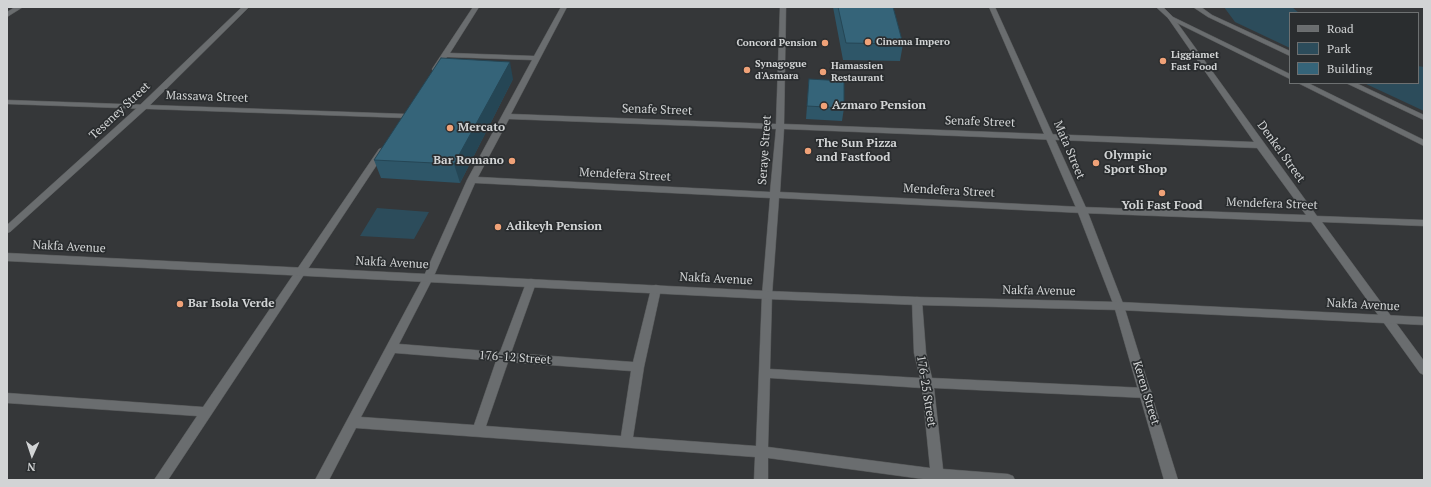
<!DOCTYPE html>
<html>
<head>
<meta charset="utf-8">
<style>
	body { margin:0 }
	#map { position:relative; width:1431px; height:487px; overflow:hidden; background:#353739; font-family:"PT Serif",serif }
	canvas { display:block }
	.frame { position:absolute; inset:0; border:8px solid #d2d4d5; pointer-events:none }
	.legend { position:absolute; left:1289px; top:12px; width:130px; height:72px; box-sizing:border-box; background:#2a2d2f; border:1px solid #6d7071; margin:0; padding:5px 7px; list-style:none; font-size:12px; color:#d2d4d5 }
	.legend li { display:flex; align-items:center; gap:8px; height:20px }
	.legend b { width:20px; border:1px solid #6d7071 }
	.north { position:absolute; left:12px; top:435px; width:40px; height:40px; -webkit-text-stroke:3px #2a2d2f; paint-order:stroke; rotate:183deg; font-size:11px; font-weight:700; line-height:16px; text-align:center; color:#d2d4d5 }
	.north::after { content:''; display:block; margin:auto; width:14px; height:18px; background:#d2d4d5; clip-path:polygon(50% 0,100% 100%,50% 72%,0 100%) }
</style>
</head>
<body>
<div id="map">
<canvas width="1431" height="487"></canvas>
<div class="frame"></div>
<ul class="legend">
<li><b style="height:5px;background:#6a6d6f"></b>Road</li>
<li><b style="height:11px;background:#2c4c5b"></b>Park</li>
<li><b style="height:11px;background:#356479"></b>Building</li>
</ul>
<div class="north">N</div>
</div>
<script>
const c = document.querySelector('canvas').getContext('2d');
c.lineJoin = 'round';
function fill(path, color) { c.fillStyle = color; c.fill(path, 'evenodd'); }
const shape = rows => new Path2D(rows.map(r => 'M' + r).join(''));
function strokePath(path, color, width, dash) { c.strokeStyle = color; c.lineWidth = width; c.lineCap = dash ? 'butt' : 'round'; c.setLineDash(dash || []); c.stroke(path); }
function drawText(font, color, halo, rows, align = 'center') {
  c.font = font + ' "PT Serif",serif'; c.lineWidth = 3.5; c.setLineDash([]); c.textBaseline = 'middle'; c.strokeStyle = halo; c.fillStyle = color; for (const [text, x, y, turn = 0] of rows) {
    c.save(); c.translate(x, y); c.rotate((+turn || 0) * Math.PI / 180); c.textAlign = isNaN(turn) ? turn : align; if (halo) c.strokeText(text, 0, 0); c.fillText(text, 0, 0); c.restore();
  }
}
fill(shape([
	[1224,7,1292,7,1299,13,1290,13,1290,48,1235,22],
	[1418,66,1424,67,1424,111,1364,83,1418,83],
	[377,208,429,212,414,239,360,236]
]), '#2c4c5b');
const minor = shape([
	[15,7,23,7,7,17,7,12,15,7],
	[473,7,479,7,450,53,534,56,561,7,567,7,511,114,776,124,780,7,786,7,784,124,1254,142,1168,18,1173,17,1317,216,1424,220,1424,226,1322,222,1424,361,1424,375,1420,373,1311,222,1082,213,779,198,772,295,770,369,920,378,914,353,912,301,913,298,917,297,921,298,922,301,926,353,932,378,1146,388,1150,389,1152,393,1150,397,1146,398,934,388,943,469,1008,474,1013,476,1015,480,930,480,768,458,768,480,754,480,755,457,356,428,329,480,315,480,423,278,467,180,532,60,447,57,439,71,433,71,432,69,473,7],
	[509,119,776,129,770,192,478,177,509,119],
	[784,129,1257,148,1306,215,1082,207,780,192,784,129],
	[475,183,770,198,762,295,756,446,633,437,644,367,661,289,660,286,656,285,652,286,651,289,633,362,511,353,536,283,535,280,531,279,527,280,526,283,500,352,399,344,433,278,475,183],
	[395,353,496,361,474,425,361,417,395,353],
	[508,362,631,371,621,436,486,426,508,362],
	[770,378,922,388,930,468,768,447,770,378],
	[7,100,406,114,410,116,406,118,7,104,7,100],
	[382,148,386,151,168,480,154,480,197,416,7,403,7,393,203,407,379,149,382,148]
]);
const tertiary = shape([
	[242,7,249,7,146,109,10,232,7,233,7,225,140,105,242,7],
	[989,7,995,7,1087,210,1124,306,1178,480,1164,480,1114,306,1077,210,989,7]
]);
const secondary = shape([
	[1156,7,1163,7,1173,17,1290,74,1290,79,1169,19,1156,7],
	[1193,7,1201,7,1212,15,1290,51,1290,56,1208,17,1193,7],
	[1298,83,1308,83,1424,140,1424,146,1298,83],
	[1346,83,1356,83,1424,115,1424,120,1346,83],
	[7,253,767,291,917,297,1119,302,1424,317,1424,325,1119,310,917,305,767,299,7,261,7,253]
]);
strokePath(minor, '#535556', 1);
strokePath(tertiary, '#535556', 1);
strokePath(secondary, '#535556', 1);
fill(minor, '#6a6d6f');
fill(tertiary, '#6a6d6f');
fill(secondary, '#6a6d6f');
fill(shape([
	[833,7,893,7,903,44,900,61,843,60],
	[513,79,460,183,381,178,374,160],
	[809,79,844,108,842,121,806,119]
]), '#2e5668');
fill(shape([
	[510,62,513,79,460,183,454,164]
]), '#254655');
const building = shape([
	[838,7,893,7,903,44,846,43,838,7],
	[441,58,510,62,454,164,374,160,441,58],
	[809,79,844,81,844,108,807,106,809,79]
]);
fill(building, '#356479');
strokePath(building, '#254655', 1);
for (const [x, y, r, color] of [
	[868,42,4,"#f0a278"],
	[825,43,4,"#f0a278"],
	[1163,61,4,"#f0a278"],
	[747,70,4,"#f0a278"],
	[823,72,4,"#f0a278"],
	[824,106,4,"#f0a278"],
	[450,128,4,"#f0a278"],
	[808,151,4,"#f0a278"],
	[512,161,4,"#f0a278"],
	[1096,163,4,"#f0a278"],
	[1162,193,4,"#f0a278"],
	[498,227,4,"#f0a278"],
	[180,304,4,"#f0a278"]
]) { const dot = new Path2D(); dot.arc(x, y, r, 0, 2 * Math.PI); c.fillStyle = color; c.fill(dot); strokePath(dot, '#2a2d2f', 1.5); }
drawText('bold 10px', '#d2d4d5', '#2a2d2f', [
	["Cinema Impero",876,42],
	["Concord Pension",817,43,"right"],
	["Liggiamet",1171,55],
	["Fast Food",1171,67],
	["Synagogue",755,64],
	["d'Asmara",755,76],
	["Hamassien",831,66],
	["Restaurant",831,78]
], 'left');
drawText('12px', '#d2d4d5', '#2a2d2f', [
	["Massawa Street",207,97,2],
	["Senafe Street",657,110,2],
	["Teseney Street",120,111,-43],
	["Senafe Street",980,122,2],
	["Seraye Street",765,150,-86],
	["Mata Street",1069,150,67],
	["Denkel Street",1281,152,54],
	["Mendefera Street",625,175,3],
	["Mendefera Street",949,191,3],
	["Mendefera Street",1272,204,2],
	["Nakfa Avenue",69,247,3],
	["Nakfa Avenue",392,263,3],
	["Nakfa Avenue",716,279,3],
	["Nakfa Avenue",1039,291,1],
	["Nakfa Avenue",1363,305,3],
	["176-12 Street",515,358,4],
	["176-25 Street",926,391,81],
	["Keren Street",1146,393,73]
]);
drawText('bold 12px', '#d2d4d5', '#2a2d2f', [
	["Azmaro Pension",832,106],
	["Mercato",458,128],
	["The Sun Pizza",816,144],
	["and Fastfood",816,158],
	["Olympic",1104,156],
	["Sport Shop",1104,170],
	["Bar Romano",504,161,"right"],
	["Yoli Fast Food",1162,206,"center"],
	["Adikeyh Pension",506,227],
	["Bar Isola Verde",188,304]
], 'left');
</script>
</body>
</html>
